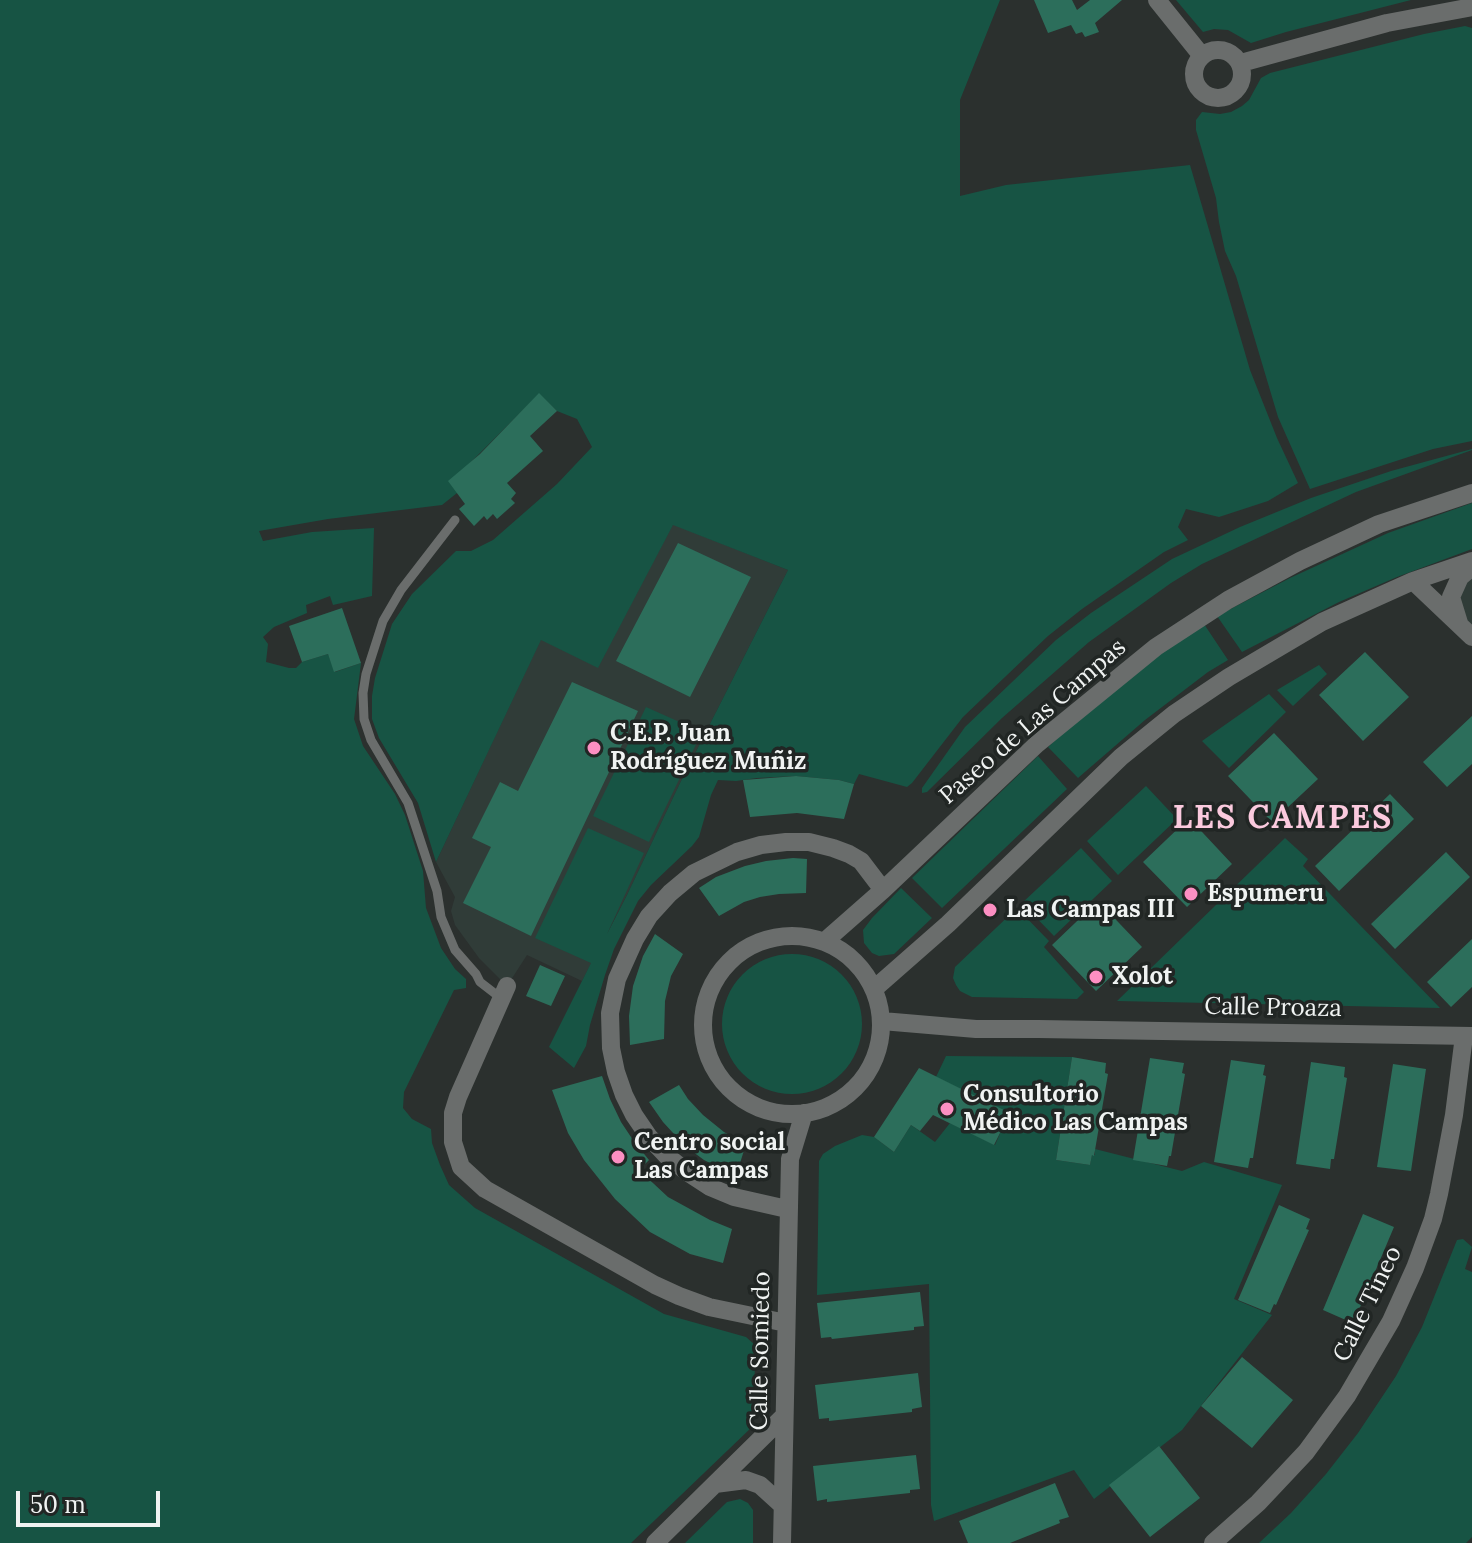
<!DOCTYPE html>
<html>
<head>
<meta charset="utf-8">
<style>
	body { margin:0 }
	#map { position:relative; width:1472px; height:1543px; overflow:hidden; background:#2b302e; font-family:Lora,serif }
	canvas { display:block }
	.scale { position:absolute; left:16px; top:1491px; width:144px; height:36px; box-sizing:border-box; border:4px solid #f0f3f2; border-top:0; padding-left:10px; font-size:24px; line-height:28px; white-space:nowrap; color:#f0f3f2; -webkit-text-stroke:6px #212624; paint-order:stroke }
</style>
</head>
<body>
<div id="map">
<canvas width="1472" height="1543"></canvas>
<div class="scale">50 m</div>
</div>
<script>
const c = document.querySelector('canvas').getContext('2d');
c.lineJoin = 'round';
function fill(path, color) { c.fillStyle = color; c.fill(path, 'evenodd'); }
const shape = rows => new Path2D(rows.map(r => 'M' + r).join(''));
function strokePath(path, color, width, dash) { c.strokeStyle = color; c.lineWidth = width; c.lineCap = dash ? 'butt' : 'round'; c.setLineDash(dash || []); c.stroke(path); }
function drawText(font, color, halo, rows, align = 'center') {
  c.font = font + ' Lora,serif'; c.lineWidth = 7; c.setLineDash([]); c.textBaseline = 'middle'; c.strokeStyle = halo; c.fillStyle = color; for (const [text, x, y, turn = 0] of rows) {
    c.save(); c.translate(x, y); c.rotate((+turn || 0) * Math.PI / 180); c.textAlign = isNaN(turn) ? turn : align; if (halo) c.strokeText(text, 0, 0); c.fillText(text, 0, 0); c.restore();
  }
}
fill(shape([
	[673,524,788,570,680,783,627,895,582,981,527,955,507,986,479,958,455,925,451,911,455,897,436,862,541,639,598,667],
	[1472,571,1472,637,1455,595]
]), '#303c38');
fill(shape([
	[0,0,1000,0,960,100,960,196,1006,185,1190,165,1250,370,1277,438,1298,483,1268,501,1219,517,1186,509,1178,527,1188,540,1164,552,1082,609,1048,636,963,717,912,783,907,787,859,774,854,784,839,780,796,776,757,778,736,781,718,780,711,795,699,837,692,846,651,885,638,901,614,949,605,975,590,1025,586,1046,574,1068,549,1047,591,963,535,938,588,828,644,853,607,934,627,895,680,783,788,570,673,525,598,668,541,640,436,862,418,803,379,738,372,719,372,696,375,678,392,624,412,594,456,551,471,551,493,540,557,484,592,447,577,419,557,411,539,394,464,469,457,493,442,505,328,519,259,531,263,541,312,532,374,528,372,596,333,605,330,596,306,605,307,613,274,627,263,637,268,644,266,662,289,668,296,668,302,662,328,654,335,672,361,663,354,719,363,746,395,794,405,815,423,871,426,908,441,948,455,969,466,979,466,988,454,990,404,1092,403,1108,412,1119,431,1129,432,1143,440,1165,449,1185,475,1208,664,1314,746,1337,756,1346,752,1427,631,1543,0,1543],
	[1176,0,1411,0,1286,32,1251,43,1228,30,1214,29,1203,32],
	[1465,26,1472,28,1472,441,1433,449,1310,489,1278,417,1236,276,1225,251,1219,222,1216,198,1196,130,1196,120,1202,112,1220,114,1231,112,1242,106,1249,100,1261,78,1270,73,1424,34],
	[1472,449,1472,450,1356,492,1202,564,1171,583,1089,642,1002,718,927,792,922,793,922,788,965,727,1056,640,1091,613,1172,559,1240,527,1311,498,1391,471],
	[1472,503,1472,549,1397,577,1339,602,1242,652,1217,616,1290,578,1388,533],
	[1204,624,1228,660,1208,672,1145,720,1078,778,1048,747,1095,703,1127,677],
	[1319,665,1327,674,1293,706,1277,690],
	[1269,694,1286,712,1229,768,1202,741],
	[646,707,702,732,649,842,593,816],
	[1038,756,1067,789,942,908,912,878],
	[1146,786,1177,819,1118,875,1087,841],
	[1285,838,1308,859,1303,866,1440,1008,1117,1001],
	[1081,848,1112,881,1054,936,1022,903],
	[901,888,932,918,894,954,879,956,872,953,864,943,863,930,872,918],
	[1017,908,1049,941,1044,947,1084,992,1077,999,972,997,960,991,956,985,953,978,955,967],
	'722 1024a70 70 0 1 1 140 0a70 70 0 1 1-140 0Z',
	[946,1056,1072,1057,1056,1160,1090,1165,1092,1155,1095,1155,1095,1149,1182,1171,1204,1162,1282,1185,1234,1299,1272,1315,1182,1430,1094,1499,1074,1470,934,1521,931,1505,929,1284,817,1295,819,1161,823,1154,835,1146,862,1135,874,1137,894,1152,911,1125,935,1142,950,1123,995,1145,1009,1113,936,1077],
	[1463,1239,1472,1247,1465,1269,1472,1272,1472,1537,1466,1543,1259,1543,1291,1513,1326,1474,1358,1433,1396,1376,1422,1327,1457,1240],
	[740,1499,748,1503,753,1510,753,1543,685,1543,727,1502]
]), '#175444');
fill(shape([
	[1034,0,1072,0,1077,10,1090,0,1122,0,1095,23,1099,32,1085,37,1082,32,1076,34,1071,25,1048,33],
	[539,393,557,411,530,436,543,451,507,483,516,493,511,499,515,503,497,519,493,514,487,520,484,516,474,526,459,509,465,504,448,481,480,454],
	[678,543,751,577,690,697,616,661],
	[342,608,361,663,334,672,328,654,302,662,289,626],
	[1365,652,1409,697,1363,741,1319,695],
	[572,682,638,711,531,936,463,903,491,847,472,838,500,782,518,791],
	[1472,716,1472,764,1447,787,1423,762],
	[1274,733,1318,779,1272,822,1228,776],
	[796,776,839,780,854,784,844,819,797,813,750,817,743,780],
	[1390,794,1414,819,1339,891,1315,866],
	[1189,818,1232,864,1187,907,1143,862],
	[1446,852,1470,877,1395,949,1371,924],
	[793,858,807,859,806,893,779,894,760,897,744,902,719,916,699,888,716,877,745,866,766,861],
	[1098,901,1142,947,1096,991,1052,945],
	[655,934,683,954,671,976,665,1001,664,1039,630,1045,629,1016,633,986,643,956],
	[1472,939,1472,987,1451,1007,1427,982],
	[540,965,565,976,551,1006,526,996],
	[1072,1057,1106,1063,1105,1073,1108,1074,1094,1156,1092,1155,1090,1165,1056,1160],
	[1150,1058,1184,1063,1182,1073,1185,1074,1171,1156,1169,1156,1167,1166,1133,1160],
	[1231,1060,1265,1065,1263,1075,1266,1076,1253,1158,1250,1158,1248,1168,1214,1162],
	[1311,1062,1345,1067,1344,1077,1347,1078,1334,1159,1331,1159,1330,1169,1296,1164],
	[1393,1064,1426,1069,1411,1171,1377,1167],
	[919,1068,1010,1113,994,1145,933,1115,920,1131,911,1125,894,1152,874,1137],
	[602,1076,610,1099,621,1122,633,1140,649,1160,639,1170,668,1197,710,1220,732,1229,723,1263,690,1254,650,1232,615,1199,584,1160,568,1133,552,1090],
	[679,1085,688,1099,703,1115,724,1132,746,1144,736,1176,704,1160,685,1146,663,1122,649,1102],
	[1279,1205,1310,1219,1306,1229,1309,1230,1276,1305,1274,1304,1270,1313,1238,1300],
	[1363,1214,1394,1227,1355,1319,1350,1317,1348,1321,1323,1310],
	[920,1292,924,1326,914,1327,914,1330,832,1339,831,1337,821,1338,817,1303],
	[1242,1357,1293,1400,1252,1448,1201,1406],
	[918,1373,922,1407,912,1409,912,1412,829,1421,829,1418,819,1419,815,1385],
	[1159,1446,1200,1498,1150,1537,1109,1485],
	[916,1455,920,1489,910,1490,910,1493,827,1502,827,1499,817,1501,813,1466],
	[1055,1483,1069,1517,1059,1520,1060,1523,1010,1543,968,1543,959,1521]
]), '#2c6e5b');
strokePath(shape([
	[455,520,401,590,383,621,366,674,363,693,364,719,371,740,408,803,437,891,441,917,455,950,476,974,480,982,502,999]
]), '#6a6d6c', 9);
strokePath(shape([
	[1157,0,1202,56],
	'1194 74a24 24 0 1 1 48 0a24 24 0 1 1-48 0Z',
	[1241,63,1387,23,1472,7],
	[1413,581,1472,637],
	[1459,623,1451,597,1460,577,1472,567],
	'703 1025a89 89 0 1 1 178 0a89 89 0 1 1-178 0Z',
	[825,941,883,890,1037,744,1156,647,1228,600,1300,561,1379,524,1472,493],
	[507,986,458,1097,453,1113,453,1142,461,1167,485,1189,655,1285,679,1296,709,1307,786,1323],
	[874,989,948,924,1121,757,1174,714,1229,677,1322,622,1413,581,1472,561],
	[882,1021,976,1029,1038,1029,1472,1036],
	[787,1209,734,1197,710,1187,687,1172,667,1156,649,1137,634,1115,624,1095,616,1072,611,1048,610,1013,617,979,635,939,649,916,670,893,694,873,737,852,761,845,786,842,809,842,833,848,849,854,861,861,883,890],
	[715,1484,746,1480,760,1485,782,1505],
	[655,1543,784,1416],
	[782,1543,790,1159,804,1113],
	[1213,1543,1258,1503,1306,1452,1347,1396,1391,1321,1415,1268,1433,1219,1439,1194,1454,1115,1464,1036]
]), '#6a6d6c', 18);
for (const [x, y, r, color] of [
	[594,748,8,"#fc8fc2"],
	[1191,894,8,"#fc8fc2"],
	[990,910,8,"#fc8fc2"],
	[1096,977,8,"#fc8fc2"],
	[947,1109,8,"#fc8fc2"],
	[618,1157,8,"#fc8fc2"]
]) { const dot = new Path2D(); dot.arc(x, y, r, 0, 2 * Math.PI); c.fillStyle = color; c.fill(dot); strokePath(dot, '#212624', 3); }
drawText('24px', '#f0f3f2', '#212624', [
	["Paseo de Las Campas",1033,722,-41],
	["Calle Proaza",1273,1008,1],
	["Calle Tineo",1368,1304,-64],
	["Calle Somiedo",761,1351,-89]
]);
drawText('bold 24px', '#f0f3f2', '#212624', [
	["C.E.P. Juan",610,734],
	["Rodríguez Muñiz",610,762],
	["Espumeru",1207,894],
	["Las Campas III",1006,910],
	["Xolot",1112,977],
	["Consultorio",963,1095],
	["Médico Las Campas",963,1123],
	["Centro social",634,1143],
	["Las Campas",634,1171]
], 'left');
c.letterSpacing = '2px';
drawText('bold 32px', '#fbcade', '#212624', [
	["LES CAMPES",1283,819]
]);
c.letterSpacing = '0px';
</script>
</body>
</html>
